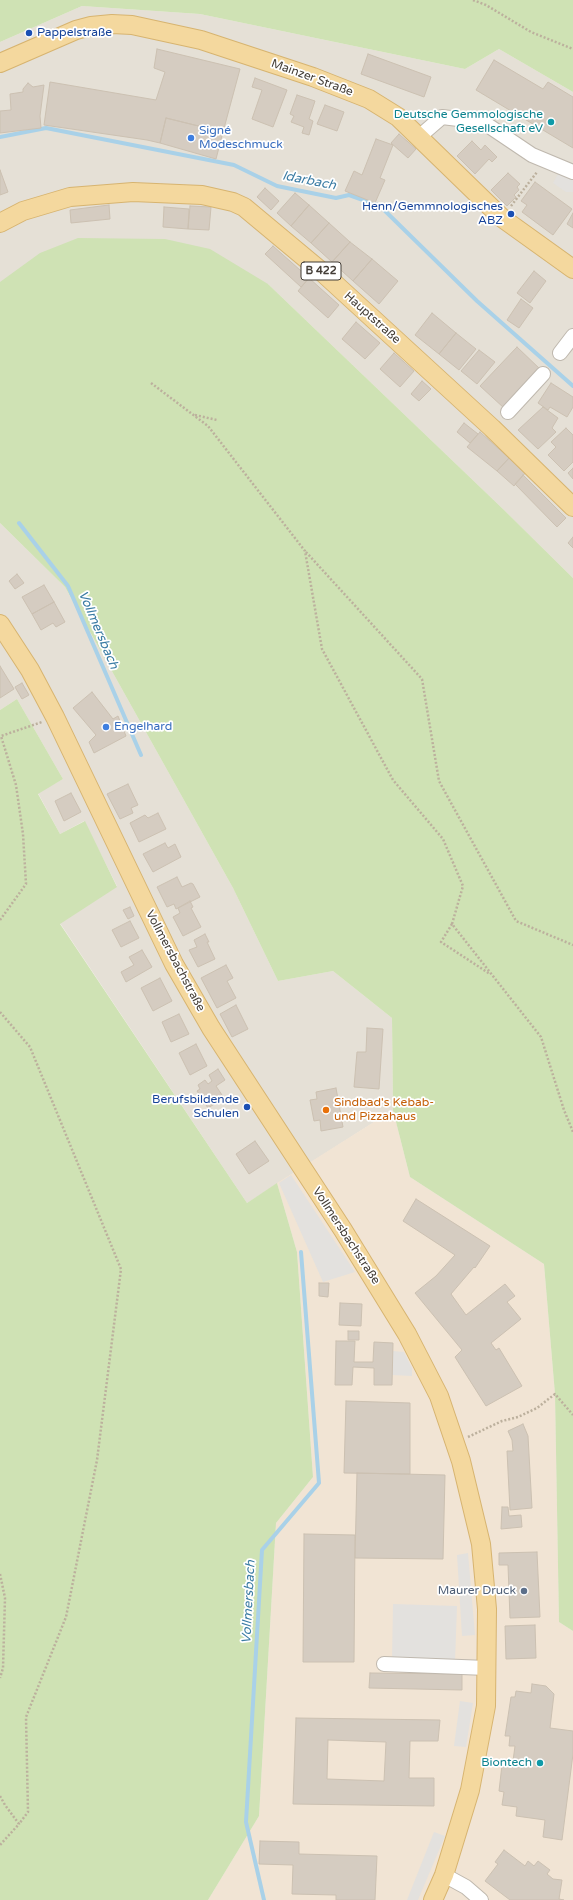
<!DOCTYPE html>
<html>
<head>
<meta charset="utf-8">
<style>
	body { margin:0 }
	canvas { display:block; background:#f2eee7 }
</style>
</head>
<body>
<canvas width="573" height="1900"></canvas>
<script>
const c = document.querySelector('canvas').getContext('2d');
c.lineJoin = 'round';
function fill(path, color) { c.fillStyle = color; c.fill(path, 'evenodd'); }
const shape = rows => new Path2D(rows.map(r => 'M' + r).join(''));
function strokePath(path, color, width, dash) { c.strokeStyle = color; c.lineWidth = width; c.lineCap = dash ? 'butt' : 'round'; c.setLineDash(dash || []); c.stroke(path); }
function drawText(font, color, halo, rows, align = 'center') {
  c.font = font + ' "Varela Round",sans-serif'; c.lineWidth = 3.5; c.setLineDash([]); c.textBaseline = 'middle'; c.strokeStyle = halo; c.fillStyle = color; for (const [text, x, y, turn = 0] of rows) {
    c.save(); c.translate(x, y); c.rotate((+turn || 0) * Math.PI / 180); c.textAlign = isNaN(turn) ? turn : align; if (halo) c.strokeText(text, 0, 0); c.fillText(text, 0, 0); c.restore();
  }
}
fill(shape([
	[82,6,200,14,465,69,499,49,573,92,573,578,503,509,268,284,0,282,0,42],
	[0,523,65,587,233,888,278,981,333,971,392,1018,393,1110,247,1203,60,923,117,886,84,821,60,834,38,793,63,779,17,699,0,710]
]), '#e5e0d6');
fill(shape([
	[393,1110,410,1177,544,1264,555,1394,559,1622,573,1631,573,1900,208,1900,259,1816,276,1523,313,1477,297,1252,277,1183]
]), '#f1e4d4');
fill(shape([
	[0,0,573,0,573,92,499,49,465,69,200,14,82,6,0,42],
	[78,238,165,239,210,249,268,284,503,509,573,578,573,1631,559,1622,555,1394,544,1264,410,1177,393,1110,392,1018,333,971,278,981,233,888,65,587,0,523,0,282,40,253],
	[17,699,63,779,38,794,60,834,85,821,117,887,60,924,247,1203,277,1183,297,1252,313,1477,276,1523,259,1816,208,1900,0,1900,0,710]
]), '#cfe2b4');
fill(shape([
	[558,174,573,179,573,192,566,192,553,183],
	[291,1175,355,1272,323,1282,279,1183],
	[393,1351,404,1352,412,1368,412,1376,392,1375],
	[468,1553,475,1635,462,1636,457,1555],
	[393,1604,457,1606,455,1662,392,1661],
	[460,1701,473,1703,466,1747,454,1746],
	[434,1832,445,1836,418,1900,407,1900]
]), '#e3e1de');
strokePath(shape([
	[0,137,46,128,234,165,277,186,336,198,349,195,380,206,477,301,573,386],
	[19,523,68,586,141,755],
	[264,1900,246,1822,262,1550,319,1483,301,1252]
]), '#a9d1e8', 4);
const building = shape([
	[157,49,240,69,223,132,166,118,160,143,147,140,44,125,50,82,156,100,165,72,154,68,157,49],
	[368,54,431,77,424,97,361,74,368,54],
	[494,60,543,89,548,82,573,97,573,148,476,90,494,60],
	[255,78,287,90,273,127,252,119,262,90,252,87,255,78],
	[28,83,33,87,44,85,40,116,41,128,0,133,0,111,11,110,10,94,23,92,23,89,28,83],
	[297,95,315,101,309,119,313,121,309,135,302,133,304,127,291,122,294,116,290,114,297,95],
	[325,105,344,112,337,131,317,124,325,105],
	[166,118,223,132,216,159,160,143,166,118],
	[399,134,416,149,408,158,391,143,399,134],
	[376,139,393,145,380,178,385,180,375,203,345,191,354,171,362,175,376,139],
	[472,141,481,150,485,145,497,157,492,162,489,159,475,174,457,156,472,141],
	[0,170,8,192,0,195,0,170],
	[508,173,520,184,517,187,519,190,514,195,516,197,507,206,491,190,508,173],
	[535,182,572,209,553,235,522,212,527,205,521,201,535,182],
	[265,188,279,201,271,210,257,197,265,188],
	[295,193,309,205,291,226,277,213,295,193],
	[109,205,110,219,71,223,70,210,109,205],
	[309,205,329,223,311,243,291,226,309,205],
	[190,206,211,207,209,230,188,229,190,206],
	[164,207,189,209,188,229,163,227,164,207],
	[573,213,573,228,567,224,573,213],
	[329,223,350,242,332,262,311,243,329,223],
	[350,242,372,259,353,281,332,262,350,242],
	[273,246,309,278,301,287,265,254,273,246],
	[372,259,398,281,379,304,353,281,372,259],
	[534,271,546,281,530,303,517,293,534,271],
	[309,278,339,305,328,318,298,291,309,278],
	[521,299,533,308,519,328,507,320,521,299],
	[432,313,456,333,439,354,415,335,432,313],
	[356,322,380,343,365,359,342,339,356,322],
	[456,333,476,349,459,370,439,354,456,333],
	[517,347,540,369,504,408,480,386,517,347],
	[479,350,495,362,477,384,461,371,479,350],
	[394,353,414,371,400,387,380,369,394,353],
	[422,381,431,389,419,401,411,394,422,381],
	[551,383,573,397,573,407,567,417,550,407,548,410,538,403,551,383],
	[543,407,558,418,552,428,556,432,538,449,518,430,543,407],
	[464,423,478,434,470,443,457,432,464,423],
	[566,428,573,435,573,462,564,471,548,455,556,447,551,442,566,428],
	[480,432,509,458,497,471,467,447,480,432],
	[511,456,527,471,514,486,497,471,511,456],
	[573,468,573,479,568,473,573,468],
	[523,475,566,518,557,527,515,484,523,475],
	[573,537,573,548,568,543,573,537],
	[17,574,24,583,15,589,9,581,17,574],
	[44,585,54,602,32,614,22,597,44,585],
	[54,602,65,622,56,627,53,623,41,630,32,614,54,602],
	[0,666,14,689,0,698,0,666],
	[22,683,29,695,22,699,15,687,22,683],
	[92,692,113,719,118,716,126,736,94,753,89,742,96,735,73,708,92,692],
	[128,784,138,805,131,808,133,813,120,819,107,794,128,784],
	[71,793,81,812,64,821,55,801,71,793],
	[158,813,166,829,139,842,130,823,145,815,148,818,158,813],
	[165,843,168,848,175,844,181,857,153,872,143,854,165,843],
	[177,877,182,887,191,883,193,884,200,897,176,909,174,904,167,907,157,887,177,877],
	[190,901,193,907,191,908,201,927,183,936,173,917,180,913,178,908,190,901],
	[130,907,134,916,128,919,123,910,130,907],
	[130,921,139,938,121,947,112,930,130,921],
	[205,934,209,942,207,942,215,959,198,967,189,950,197,947,194,940,205,934],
	[142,950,152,967,126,982,121,972,134,965,129,957,142,950],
	[226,965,233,978,227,981,236,998,217,1008,201,978,226,965],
	[160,978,172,1001,153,1011,141,988,160,978],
	[236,1005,248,1029,232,1037,220,1014,236,1005],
	[179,1014,189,1034,171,1042,162,1022,179,1014],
	[367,1028,383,1029,379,1089,354,1087,357,1052,366,1052,367,1028],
	[196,1044,207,1066,190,1075,179,1053,196,1044],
	[218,1069,225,1080,216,1086,224,1098,208,1108,197,1091,200,1089,198,1085,205,1080,208,1084,212,1081,209,1075,218,1069],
	[336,1088,343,1127,321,1131,320,1120,314,1121,310,1100,317,1099,316,1092,336,1088],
	[255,1141,269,1161,249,1174,236,1154,255,1141],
	[416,1199,490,1246,475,1268,474,1267,451,1294,466,1315,505,1284,515,1296,507,1302,521,1319,491,1343,496,1350,499,1348,522,1386,486,1406,455,1357,462,1350,415,1293,436,1276,455,1255,403,1221,416,1199],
	[319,1283,329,1283,328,1297,319,1296,319,1283],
	[340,1303,362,1304,361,1326,339,1325,340,1303],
	[348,1331,359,1331,359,1340,348,1340,348,1331],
	[336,1341,355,1341,354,1362,373,1362,374,1342,393,1343,392,1385,374,1385,374,1368,353,1367,352,1385,335,1385,336,1341],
	[346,1401,410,1403,410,1474,344,1473,346,1401],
	[523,1424,528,1436,532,1508,510,1510,507,1451,513,1451,512,1440,508,1431,523,1424],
	[357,1473,445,1475,443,1559,355,1558,357,1473],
	[502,1507,508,1507,509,1516,521,1515,522,1527,501,1529,502,1507],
	[304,1534,355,1535,354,1662,303,1662,304,1534],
	[537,1552,540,1617,510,1618,508,1565,499,1565,499,1553,537,1552],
	[535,1625,536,1658,506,1659,505,1626,535,1625],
	[370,1673,462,1674,462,1690,369,1688,370,1673],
	[532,1684,546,1686,554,1694,550,1728,573,1731,573,1754,562,1840,543,1837,545,1820,516,1816,517,1807,502,1805,504,1792,499,1791,502,1765,507,1766,508,1760,513,1761,515,1746,509,1746,510,1736,505,1736,511,1697,515,1697,516,1691,531,1693,532,1684],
	[296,1718,440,1720,438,1741,410,1741,409,1778,434,1778,434,1806,293,1804,296,1718],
	[328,1740,386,1742,384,1781,327,1779,328,1740],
	[260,1841,299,1842,299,1854,377,1856,375,1900,336,1900,336,1895,292,1894,293,1865,259,1864,260,1841],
	[504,1850,525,1866,528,1861,534,1866,538,1861,550,1870,547,1874,553,1879,562,1880,559,1899,564,1900,510,1900,485,1881,498,1864,495,1862,504,1850]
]);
fill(building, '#d5ccc1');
strokePath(building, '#ccc1b2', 1);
const minor = shape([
	[420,136,442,117,483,122,532,155,573,172],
	[560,353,573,336],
	[508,412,543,374],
	[384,1664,487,1668],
	[444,1875,466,1887,481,1900]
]);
const major = shape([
	[0,63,76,30,91,26,112,24,132,25,201,40,313,77,369,99,398,117,502,218,573,269],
	[0,223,23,211,70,197,133,192,202,195,233,202,244,207,322,272,492,428,573,507],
	[0,624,30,670,55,717,174,964,211,1028,343,1230,407,1334,439,1396,461,1461,481,1544,487,1609,486,1706,470,1790,444,1875,433,1900]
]);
strokePath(minor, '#bfb8ae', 16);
strokePath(major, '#d7b470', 20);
strokePath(shape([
	[473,0,486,5,531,32,573,49],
	[511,206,537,172],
	[151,383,208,426,305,551,322,649,393,780,443,839,463,886,452,924,541,1037,564,1110,573,1132],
	[195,415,217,420],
	[306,552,422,679,439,781,516,921,573,945],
	[0,920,26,884,23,834,16,785,1,736,42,722],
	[452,924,441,942,490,974],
	[0,1012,30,1047,121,1269,97,1460,66,1617,26,1717,28,1812,19,1824],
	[468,1437,502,1421,518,1417,537,1408,555,1394,573,1415],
	[0,1574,5,1598,3,1668,0,1678],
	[0,1796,5,1805,19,1824,0,1845]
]), '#bcb09d', 2.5, [2, 2]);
strokePath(minor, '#fff', 14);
strokePath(major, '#f4d89e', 18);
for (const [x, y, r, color] of [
	[29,33,4,"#1a4fb4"],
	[551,122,4,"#0f9aa8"],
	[191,138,4,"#3f7fe0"],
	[511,214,4,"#1a4fb4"],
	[106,727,4,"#3f7fe0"],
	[247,1107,4,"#1a4fb4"],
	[326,1110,4,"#e8710a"],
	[524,1591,4,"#5c6f8a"],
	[540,1763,4,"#0f9aa8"]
]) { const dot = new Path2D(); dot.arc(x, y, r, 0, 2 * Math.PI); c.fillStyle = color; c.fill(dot); strokePath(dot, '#fff', 1.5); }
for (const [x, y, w] of [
	[321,271,40]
]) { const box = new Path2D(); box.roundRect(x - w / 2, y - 9, w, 18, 3); c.fillStyle = '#fff'; c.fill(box); strokePath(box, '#443e37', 1); }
drawText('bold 11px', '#443e37', null, [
	["B 422",321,271]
]);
drawText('12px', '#164399', '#fff', [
	["Pappelstraße",37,33,"left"],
	["Henn/Gemmnologisches",503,207],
	["ABZ",503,221],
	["Berufsbildende",239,1100],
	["Schulen",239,1114]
], 'right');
drawText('12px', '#443e37', '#fff', [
	["Mainzer Straße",312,78,20],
	["Hauptstraße",372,318,42],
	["Vollmersbachstraße",175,961,62],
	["Vollmersbachstraße",346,1236,57]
]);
drawText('12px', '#0d838f', '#fff', [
	["Deutsche Gemmologische",543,115],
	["Gesellschaft eV",543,129],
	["Biontech",532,1763]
], 'right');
drawText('12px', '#366cbe', '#fff', [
	["Signé",199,131],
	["Modeschmuck",199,145],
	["Engelhard",114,727]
], 'left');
drawText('12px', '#c56008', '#fff', [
	["Sindbad's Kebab-",334,1103],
	["und Pizzahaus",334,1117]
], 'left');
drawText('12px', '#4e5e75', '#fff', [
	["Maurer Druck",516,1591]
], 'right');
drawText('italic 13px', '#3b7ca4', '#fff', [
	["Idarbach",309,181,11],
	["Vollmersbach",98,630,67],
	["Vollmersbach",249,1602,-87]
]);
</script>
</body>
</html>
